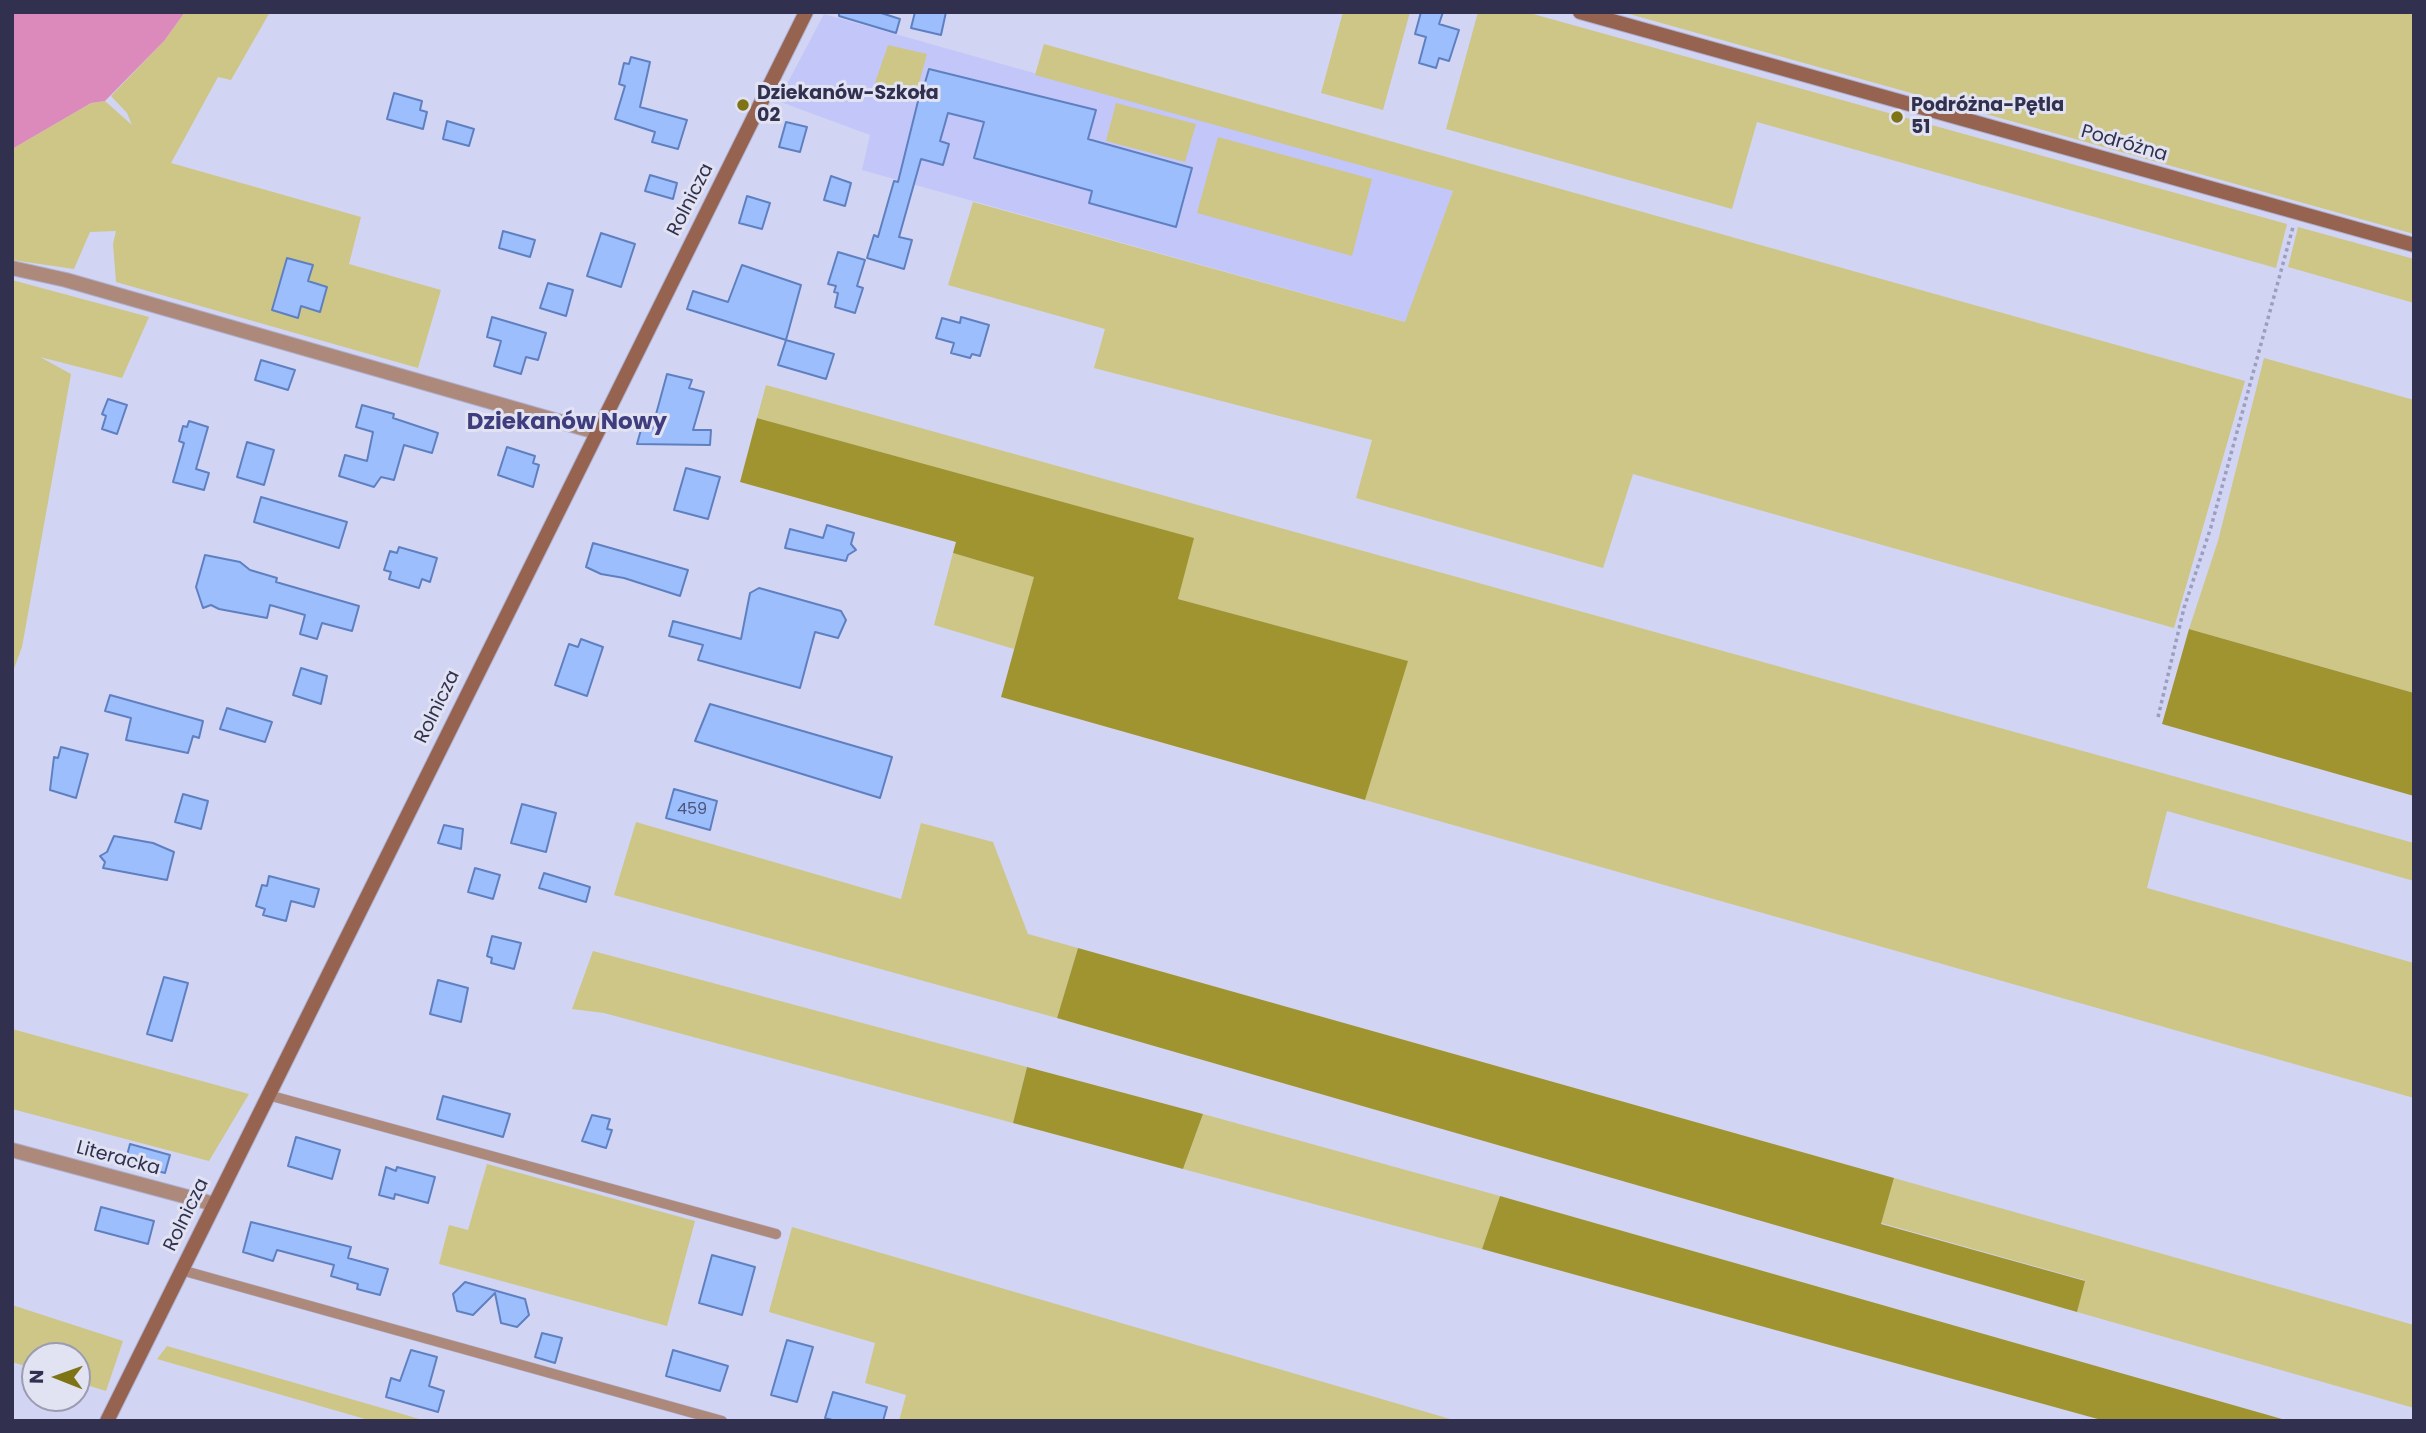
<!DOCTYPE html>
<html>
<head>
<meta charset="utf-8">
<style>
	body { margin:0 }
	#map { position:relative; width:2426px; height:1433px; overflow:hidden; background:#d2d4f3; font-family:Poppins,sans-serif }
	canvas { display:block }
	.frame { position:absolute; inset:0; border:14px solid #31314f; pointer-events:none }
	.north { position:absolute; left:21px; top:1342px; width:70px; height:70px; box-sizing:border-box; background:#e1e2f2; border:2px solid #9b9bb1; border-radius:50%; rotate:271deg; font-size:19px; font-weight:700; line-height:28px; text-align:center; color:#31314f }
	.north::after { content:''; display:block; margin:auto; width:24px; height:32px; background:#7e7416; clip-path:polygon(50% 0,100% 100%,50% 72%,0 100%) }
</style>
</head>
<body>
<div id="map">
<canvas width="2426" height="1433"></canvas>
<div class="frame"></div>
<div class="north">N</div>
</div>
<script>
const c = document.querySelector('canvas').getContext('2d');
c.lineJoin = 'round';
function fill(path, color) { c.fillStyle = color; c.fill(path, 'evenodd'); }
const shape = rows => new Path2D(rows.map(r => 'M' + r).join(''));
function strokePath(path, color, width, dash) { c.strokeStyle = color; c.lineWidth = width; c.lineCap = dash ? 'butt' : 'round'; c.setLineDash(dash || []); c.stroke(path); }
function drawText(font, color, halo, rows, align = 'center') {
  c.font = font + ' Poppins,sans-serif'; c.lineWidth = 6; c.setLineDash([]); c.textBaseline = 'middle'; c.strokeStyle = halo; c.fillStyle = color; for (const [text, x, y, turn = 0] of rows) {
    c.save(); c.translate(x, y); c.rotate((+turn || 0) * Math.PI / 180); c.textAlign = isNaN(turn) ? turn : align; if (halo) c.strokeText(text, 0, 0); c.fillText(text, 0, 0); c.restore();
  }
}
fill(shape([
	[824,14,1453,191,1406,322,862,170,870,135,778,101]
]), '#c3c6f8');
fill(shape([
	[185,12,270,12,231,80,218,77,171,163,361,217,349,264,441,290,418,368,116,282,113,244,116,231,90,232,74,269,12,260,12,149,91,103,105,101,132,125,127,113,111,96,164,41],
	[1343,12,1410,12,1383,110,1321,93],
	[1478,12,1526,12,2287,224,2276,268,1757,122,1732,209,1446,129],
	[1622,12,2414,12,2414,234],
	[1044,44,2245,381,2174,628,1633,474,1603,568,1356,498,1372,440,1094,368,1105,329,948,285,973,202,1405,322,1453,191,1035,75],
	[888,45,927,54,916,94,875,83],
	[1116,103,1196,124,1185,162,1106,141],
	[1218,137,1372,179,1352,256,1197,213],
	[2298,227,2414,259,2414,303,2288,267],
	[12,280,149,317,122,378,40,357,71,374,22,647,12,674],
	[2264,358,2414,400,2414,693,2189,629,2218,541],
	[766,385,2414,843,2414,881,2167,811,2147,888,2414,963,2414,1098,1365,800,1407,661,1178,599,1193,538,757,418],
	[953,553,1035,577,1014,649,934,625],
	[636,822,901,899,921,823,993,842,1028,934,1078,948,1057,1018,614,895],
	[593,951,1027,1067,1013,1123,604,1013,572,1009],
	[12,1029,249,1094,209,1161,12,1109],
	[1203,1114,1500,1196,1482,1249,1183,1169],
	[487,1164,695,1221,667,1326,439,1264,449,1225,468,1230],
	[1894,1178,2414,1325,2414,1408,2077,1312,2084,1280,1881,1223],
	[792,1227,1457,1421,899,1421,906,1395,865,1383,875,1343,769,1312],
	[12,1305,123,1341,106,1391,77,1382,77,1356,35,1356,35,1369,12,1362],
	[167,1346,382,1408,426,1421,372,1421,157,1359]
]), '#cdc686');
fill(shape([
	[757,418,1194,538,1178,599,1408,661,1365,800,1001,697,1034,577,953,553,956,542,740,482],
	[2189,629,2414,693,2414,796,2162,724],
	[1078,948,1894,1178,1881,1224,2085,1281,2077,1312,1057,1018],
	[1027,1067,1203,1114,1183,1169,1013,1123],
	[1500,1196,2289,1421,2105,1421,1482,1249]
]), '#a09430');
fill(shape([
	[12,12,185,12,164,41,105,101,91,103,12,149]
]), '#dc89bc');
const building = shape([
	[839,12,878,12,900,19,896,33,839,16,839,12],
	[915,12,946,12,941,35,911,28,915,12],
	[1421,12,1443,12,1439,24,1459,30,1449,61,1439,58,1436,68,1419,63,1426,37,1415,34,1421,12],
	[631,57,650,62,640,107,687,120,678,149,652,142,655,132,615,119,625,86,619,84,624,63,629,64,631,57],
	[929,69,1096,110,1088,139,1192,168,1176,227,1089,203,1092,191,974,158,984,122,948,113,940,141,949,144,943,165,921,159,899,237,912,240,904,269,867,258,874,235,878,237,894,181,898,182,922,85,924,86,929,69],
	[394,93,422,101,420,110,427,112,423,129,387,119,394,93],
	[447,121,474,129,469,146,443,139,447,121],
	[786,122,807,127,800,152,779,147,786,122],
	[650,175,677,183,673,199,645,191,650,175],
	[831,176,851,183,845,206,824,200,831,176],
	[747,196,770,203,762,229,739,223,747,196],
	[503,231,535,240,530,257,499,248,503,231],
	[601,233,635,244,621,287,587,276,601,233],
	[838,252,865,260,857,286,863,288,855,313,835,307,838,293,834,292,836,286,828,284,838,252],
	[287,258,313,265,308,281,327,287,320,312,301,306,298,318,272,310,287,258],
	[742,265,801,285,786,340,687,309,693,291,728,302,742,265],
	[548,283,573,290,566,316,540,308,548,283],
	[492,317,546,333,538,360,526,357,521,374,494,366,501,341,487,337,492,317],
	[961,317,989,325,980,356,972,354,970,358,951,353,954,343,936,338,942,318,960,323,961,317],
	[786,340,834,354,826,379,778,365,786,340],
	[261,360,295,370,288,390,255,380,261,360],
	[667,374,692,380,689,388,704,392,693,430,711,430,710,445,637,444,642,426,652,429,667,374],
	[108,399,127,405,117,434,102,429,106,416,102,414,108,399],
	[362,405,394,414,393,418,438,433,432,453,404,445,394,480,381,477,374,487,339,476,345,455,367,461,373,432,356,427,362,405],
	[189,421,208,427,196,469,209,473,204,490,173,482,184,443,179,441,183,426,187,427,189,421],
	[247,442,274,450,264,485,237,477,247,442],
	[507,447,535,456,533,463,539,465,533,487,498,475,507,447],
	[686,468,720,477,708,519,674,510,686,468],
	[261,497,347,522,339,548,254,522,261,497],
	[827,525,854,533,851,544,856,550,848,555,846,561,785,548,790,529,823,538,827,525],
	[593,543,688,570,680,596,624,578,601,574,586,567,593,543],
	[399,547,437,558,430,582,422,579,419,588,389,579,391,572,384,570,390,551,397,553,399,547],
	[205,555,240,562,250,570,277,578,276,582,359,606,352,631,322,623,317,639,300,634,305,615,270,605,267,618,219,609,211,605,203,608,196,587,205,555],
	[759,588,841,611,846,620,838,638,815,632,800,688,698,660,703,645,669,636,673,621,741,639,750,593,759,588],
	[581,639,603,647,587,696,555,685,569,644,578,647,581,639],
	[301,668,327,676,321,704,293,695,301,668],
	[110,695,203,721,199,738,193,736,188,753,126,740,131,718,105,711,110,695],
	[710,704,892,757,880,798,695,741,710,704],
	[227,708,272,722,265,742,220,729,227,708],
	[61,747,88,754,76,798,50,790,54,757,58,758,61,747],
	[674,789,717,801,710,830,666,818,674,789],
	[183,794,208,801,201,829,175,822,183,794],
	[522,804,556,813,546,852,511,843,522,804],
	[444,825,463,829,461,849,438,843,444,825],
	[114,836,153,843,174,852,167,880,103,868,105,862,100,856,107,852,114,836],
	[475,868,500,875,493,899,468,892,475,868],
	[544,873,590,887,586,902,539,888,544,873],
	[269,876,319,889,314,907,291,901,286,921,263,915,265,909,256,906,262,885,267,886,269,876],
	[492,936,521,943,514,969,491,963,492,958,487,956,492,936],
	[164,977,188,983,172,1041,147,1034,164,977],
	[438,980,468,988,461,1022,430,1014,438,980],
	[443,1096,510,1114,503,1137,437,1119,443,1096],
	[592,1115,610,1119,607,1129,612,1130,606,1148,582,1141,592,1115],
	[296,1137,340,1150,332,1179,288,1166,296,1137],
	[130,1144,170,1155,165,1173,125,1163,130,1144],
	[386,1167,396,1171,397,1167,435,1177,428,1203,395,1194,394,1199,379,1195,386,1167],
	[101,1207,154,1221,148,1244,95,1230,101,1207],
	[251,1222,351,1247,348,1258,388,1269,380,1295,357,1289,358,1284,331,1276,334,1265,277,1250,273,1261,243,1252,251,1222],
	[712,1255,755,1267,742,1315,699,1303,712,1255],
	[465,1282,525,1299,529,1315,517,1327,501,1323,495,1293,473,1315,457,1311,453,1294,465,1282],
	[542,1333,562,1338,555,1363,535,1357,542,1333],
	[787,1340,813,1347,797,1402,771,1395,787,1340],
	[411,1350,437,1357,429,1386,444,1391,438,1412,386,1397,391,1378,400,1381,411,1350],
	[673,1350,728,1366,720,1391,666,1376,673,1350],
	[833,1392,887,1407,883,1421,836,1421,825,1418,833,1392]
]);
fill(building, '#9dbefc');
strokePath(building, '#5e80c1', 2);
const lane = shape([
	[268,1095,776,1234],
	[181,1270,722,1421]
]);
const street = shape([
	[12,268,66,280,596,432],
	[12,1150,214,1204]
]);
const secondary = shape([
	[1580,12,2414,245],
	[107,1421,806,12]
]);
strokePath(lane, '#afb0cf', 11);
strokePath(street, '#afb0cf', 16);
strokePath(secondary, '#afb0cf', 16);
strokePath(shape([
	[2158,717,2184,608,2211,527,2293,227]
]), '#9d9ebd', 3.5, [3.5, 3.5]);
strokePath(lane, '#ac897b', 10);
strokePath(street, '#ac897b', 14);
strokePath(secondary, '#95634f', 14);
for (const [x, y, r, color] of [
	[743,105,7,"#7e7416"],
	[1897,117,7,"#7e7416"]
]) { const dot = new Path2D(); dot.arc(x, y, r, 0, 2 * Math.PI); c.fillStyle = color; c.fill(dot); strokePath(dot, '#e1e2f2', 2.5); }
drawText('16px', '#4c547a', null, [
	["459",692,810]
]);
drawText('bold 19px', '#31314f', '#e1e2f2', [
	["Dziekanów-Szkoła",757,94],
	["02",757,116],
	["Podróżna-Pętla",1911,106],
	["51",1911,128]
], 'left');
drawText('19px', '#31314f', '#e1e2f2', [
	["Podróżna",2124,144,16],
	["Rolnicza",691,200,-63],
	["Rolnicza",438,707,-64],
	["Literacka",118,1159,15],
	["Rolnicza",187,1215,-64]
]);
drawText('bold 23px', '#403d7e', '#e1e2f2', [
	["Dziekanów Nowy",567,423]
]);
</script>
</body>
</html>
